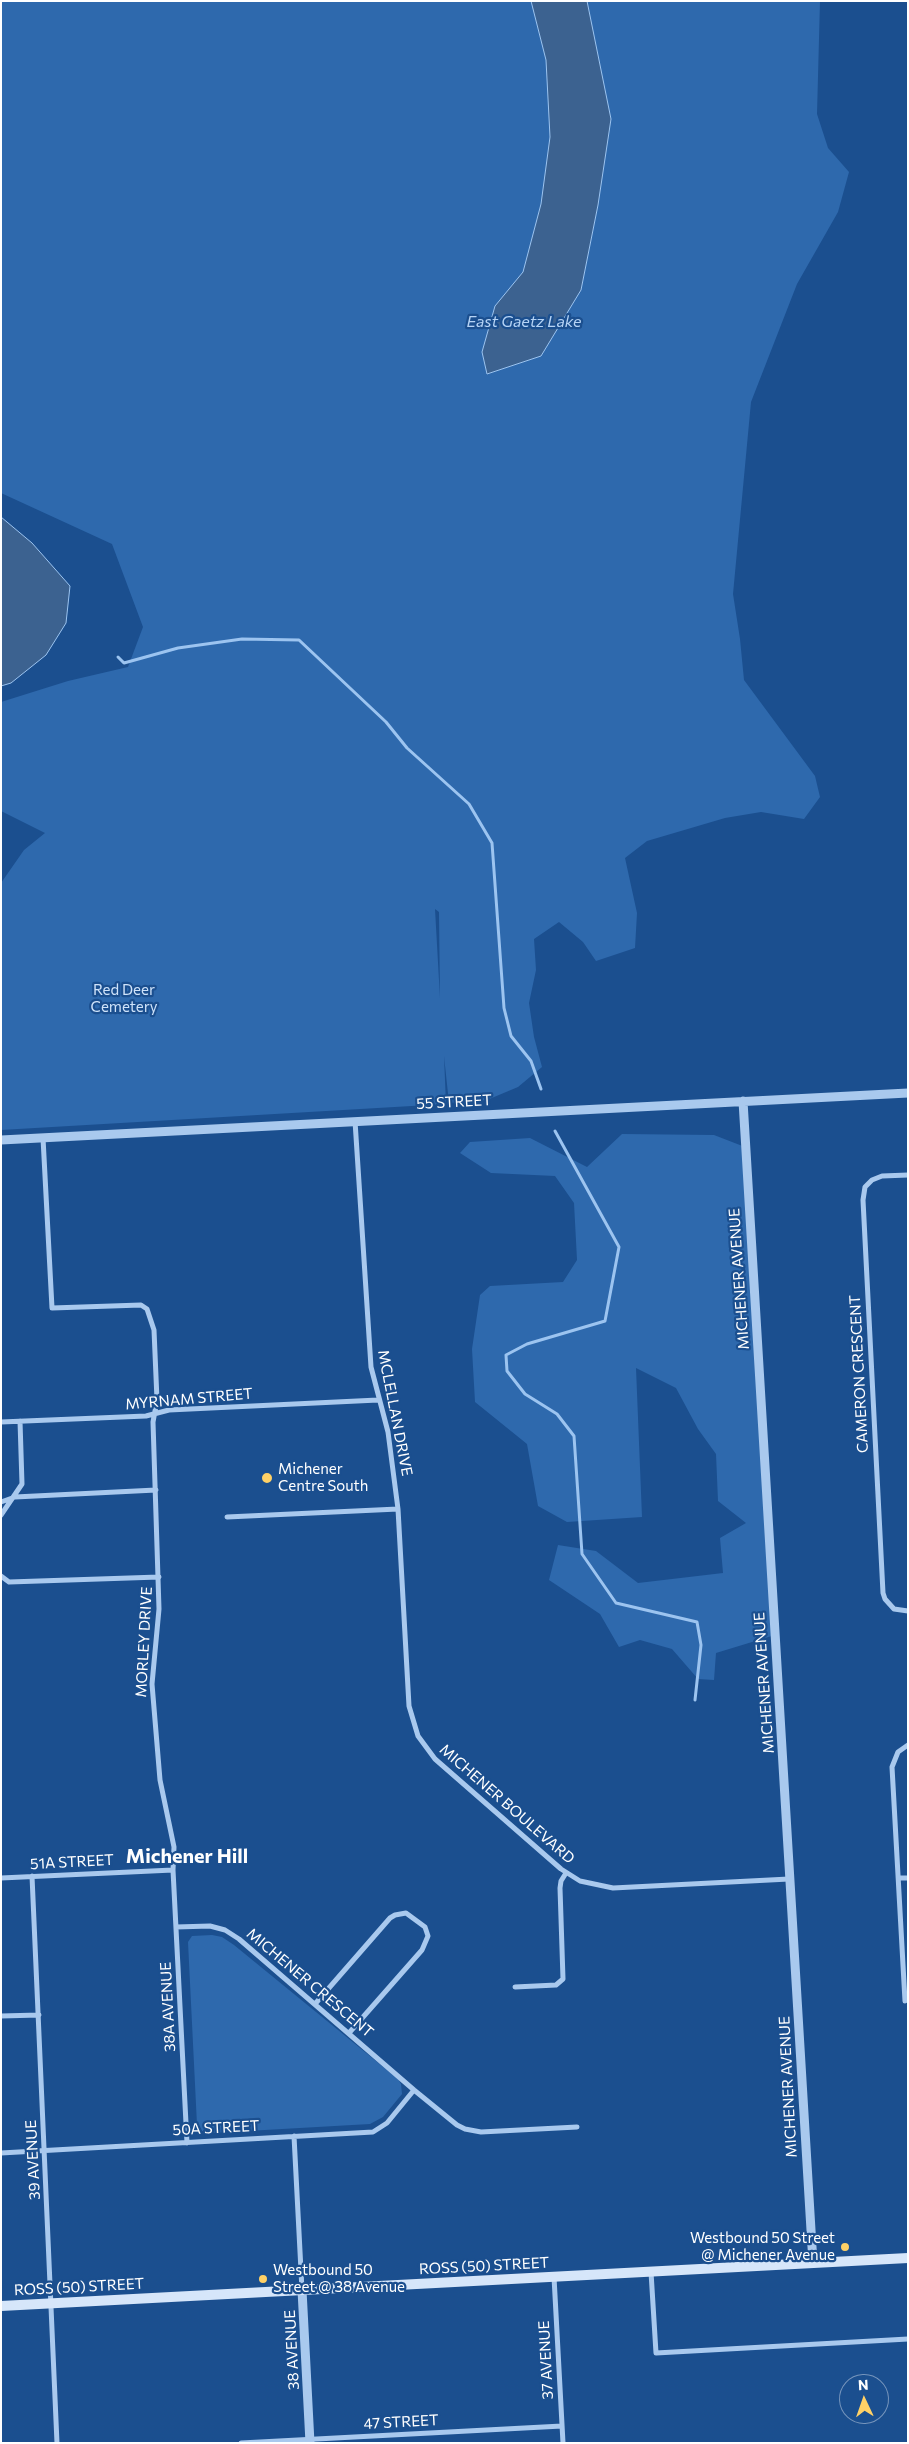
<!DOCTYPE html>
<html>
<head>
<meta charset="utf-8">
<style>
	body { margin:0 }
	#map { position:relative; width:909px; height:2444px; overflow:hidden; background:#1b4f8f; font-family:Commissioner,sans-serif }
	canvas { display:block }
	.frame { position:absolute; inset:0; border:2px solid #fff; pointer-events:none }
	.north { position:absolute; left:839px; top:2374px; width:50px; height:50px; box-sizing:border-box; background:#1b4f8f; border:1px solid #7695bc; border-radius:50%; rotate:357deg; font-size:14px; font-weight:700; line-height:20px; text-align:center; color:#fff }
	.north::after { content:''; display:block; margin:auto; width:18px; height:22px; background:#ffd166; clip-path:polygon(50% 0,100% 100%,50% 72%,0 100%) }
</style>
</head>
<body>
<div id="map">
<canvas width="909" height="2444"></canvas>
<div class="frame"></div>
<div class="north">N</div>
</div>
<script>
const c = document.querySelector('canvas').getContext('2d');
c.lineJoin = 'round';
function fill(path, color) { c.fillStyle = color; c.fill(path, 'evenodd'); }
const shape = rows => new Path2D(rows.map(r => 'M' + r).join(''));
function strokePath(path, color, width, dash) { c.strokeStyle = color; c.lineWidth = width; c.lineCap = dash ? 'butt' : 'round'; c.setLineDash(dash || []); c.stroke(path); }
function drawText(font, color, halo, rows, align = 'center') {
  c.font = font + ' Commissioner,sans-serif'; c.lineWidth = 4.5; c.setLineDash([]); c.textBaseline = 'middle'; c.strokeStyle = halo; c.fillStyle = color; for (const [text, x, y, turn = 0] of rows) {
    c.save(); c.translate(x, y); c.rotate((+turn || 0) * Math.PI / 180); c.textAlign = isNaN(turn) ? turn : align; if (halo) c.strokeText(text, 0, 0); c.fillText(text, 0, 0); c.restore();
  }
}
fill(shape([
	[1,1,820,1,817,114,828,148,849,172,838,212,797,284,751,402,733,594,740,639,744,680,815,776,820,797,804,819,761,812,725,818,647,841,625,858,637,913,635,948,596,961,583,942,559,922,534,939,536,970,529,1003,534,1037,542,1067,518,1087,487,1100,449,1103,444,1056,446,1104,1,1130,1,883,24,850,45,833,1,811,1,702,68,681,128,667,143,627,112,544,1,493],
	[435,909,439,912,440,998],
	[622,1134,714,1135,745,1147,775,1635,716,1653,714,1680,698,1679,672,1649,640,1640,619,1647,600,1614,549,1580,558,1545,596,1551,638,1583,723,1573,720,1538,746,1523,718,1501,716,1454,698,1429,676,1388,636,1368,642,1517,567,1522,538,1506,527,1444,475,1402,472,1349,480,1295,490,1286,563,1282,577,1260,574,1203,555,1176,491,1173,460,1153,470,1142,530,1138,587,1167],
	[212,1935,222,1937,234,1945,398,2079,401,2084,402,2094,383,2117,370,2124,212,2133,202,2131,197,2125,188,1942,192,1936]
]), '#2e69ad');
const water = shape([
	[531,1,587,1,611,119,598,205,581,290,541,356,487,374,482,352,495,306,523,272,541,204,550,137,546,60,531,1],
	[1,517,32,543,70,586,66,623,46,655,11,683,1,686,1,517]
]);
fill(water, '#3c6290');
strokePath(water, '#9cc4f0', 1);
strokePath(shape([
	[118,657,124,663,178,648,242,639,299,640,386,722,407,748,469,804,492,843,504,1008,511,1036,531,1061,541,1089],
	[555,1131,619,1247,605,1321,527,1344,506,1355,507,1371,525,1394,557,1414,574,1436,582,1554,616,1603,697,1622,701,1645,695,1700]
]), '#9cc4f0', 3);
strokePath(shape([
	[43,1138,52,1308,141,1305,147,1309,154,1330,157,1400,153,1422,159,1609,152,1684,160,1780,174,1847,173,1870,187,2143],
	[908,1175,882,1176,872,1180,865,1187,863,1200,883,1593,885,1599,894,1609,908,1611],
	[1,1422,146,1416,169,1410,378,1400],
	[1,1502,15,1497,156,1490],
	[398,1509,409,1706,418,1736,435,1759,561,1869,580,1881,613,1888,789,1879],
	[1,1515,22,1484,20,1421],
	[227,1517,398,1509,388,1432,371,1367,355,1121],
	[1,1576,9,1582,159,1577],
	[32,1876,57,2443],
	[1,1878,173,1870],
	[899,1878,908,1878],
	[176,1927,210,1926,225,1930,239,1939,414,2090,457,2125,465,2129,481,2132,577,2127],
	[515,1987,556,1985,563,1979,560,1888,561,1881,566,1873],
	[905,2001,892,1767,898,1752,908,1745],
	[315,2004,390,1918,395,1915,406,1913,425,1927,428,1936,422,1950,349,2033],
	[1,2016,39,2015],
	[294,2136,302,2290],
	[1,2153,373,2132,387,2123,414,2090],
	[651,2272,656,2353,908,2339],
	[554,2277,563,2443],
	[241,2443,562,2426]
]), '#a9c9ee', 5);
strokePath(shape([
	[743,1101,813,2263],
	[1,1140,908,1093],
	[302,2290,310,2443]
]), '#a9c9ee', 9);
strokePath(shape([
	[1,2306,908,2258]
]), '#d6e6fa', 10);
for (const [x, y, r, color] of [
	[267,1478,6,"#ffd166"],
	[845,2247,5,"#ffd166"],
	[263,2279,5,"#ffd166"]
]) { const dot = new Path2D(); dot.arc(x, y, r, 0, 2 * Math.PI); c.fillStyle = color; c.fill(dot); strokePath(dot, '#1b4f8f', 2); }
drawText('15px', '#cfe3fa', '#1b4f8f', [
	["Red Deer",124,990],
	["Cemetery",124,1007]
]);
drawText('15px', '#fff', '#1b4f8f', [
	["55 STREET",454,1102,-3],
	["MICHENER AVENUE",739,1279,-94],
	["CAMERON CRESCENT",859,1374,-93],
	["MYRNAM STREET",189,1399,-5],
	["MCLELLAN DRIVE",395,1413,79],
	["MORLEY DRIVE",144,1642,-87],
	["MICHENER AVENUE",764,1683,-94],
	["MICHENER BOULEVARD",507,1804,41],
	["51A STREET",72,1862,-3],
	["MICHENER CRESCENT",310,1983,40],
	["38A AVENUE",168,2007,-93],
	["MICHENER AVENUE",788,2087,-93],
	["50A STREET",216,2128,-3],
	["39 AVENUE",33,2160,-93],
	["ROSS (50) STREET",484,2266,-3],
	["ROSS (50) STREET",79,2287,-3],
	["38 AVENUE",292,2350,-93],
	["37 AVENUE",546,2360,-93],
	["47 STREET",401,2422,-3]
]);
drawText('15px', '#fff', '#1b4f8f', [
	["Michener",278,1469],
	["Centre South",278,1486],
	["Westbound 50 Street",835,2238,"right"],
	["@ Michener Avenue",835,2255,"right"],
	["Westbound 50",273,2270],
	["Street @ 38 Avenue",273,2287]
], 'left');
drawText('italic 16px', '#b5d3f5', '#1b4f8f', [
	["East Gaetz Lake",524,322]
]);
drawText('bold 20px', '#fff', '#1b4f8f', [
	["Michener Hill",187,1856]
]);
</script>
</body>
</html>
